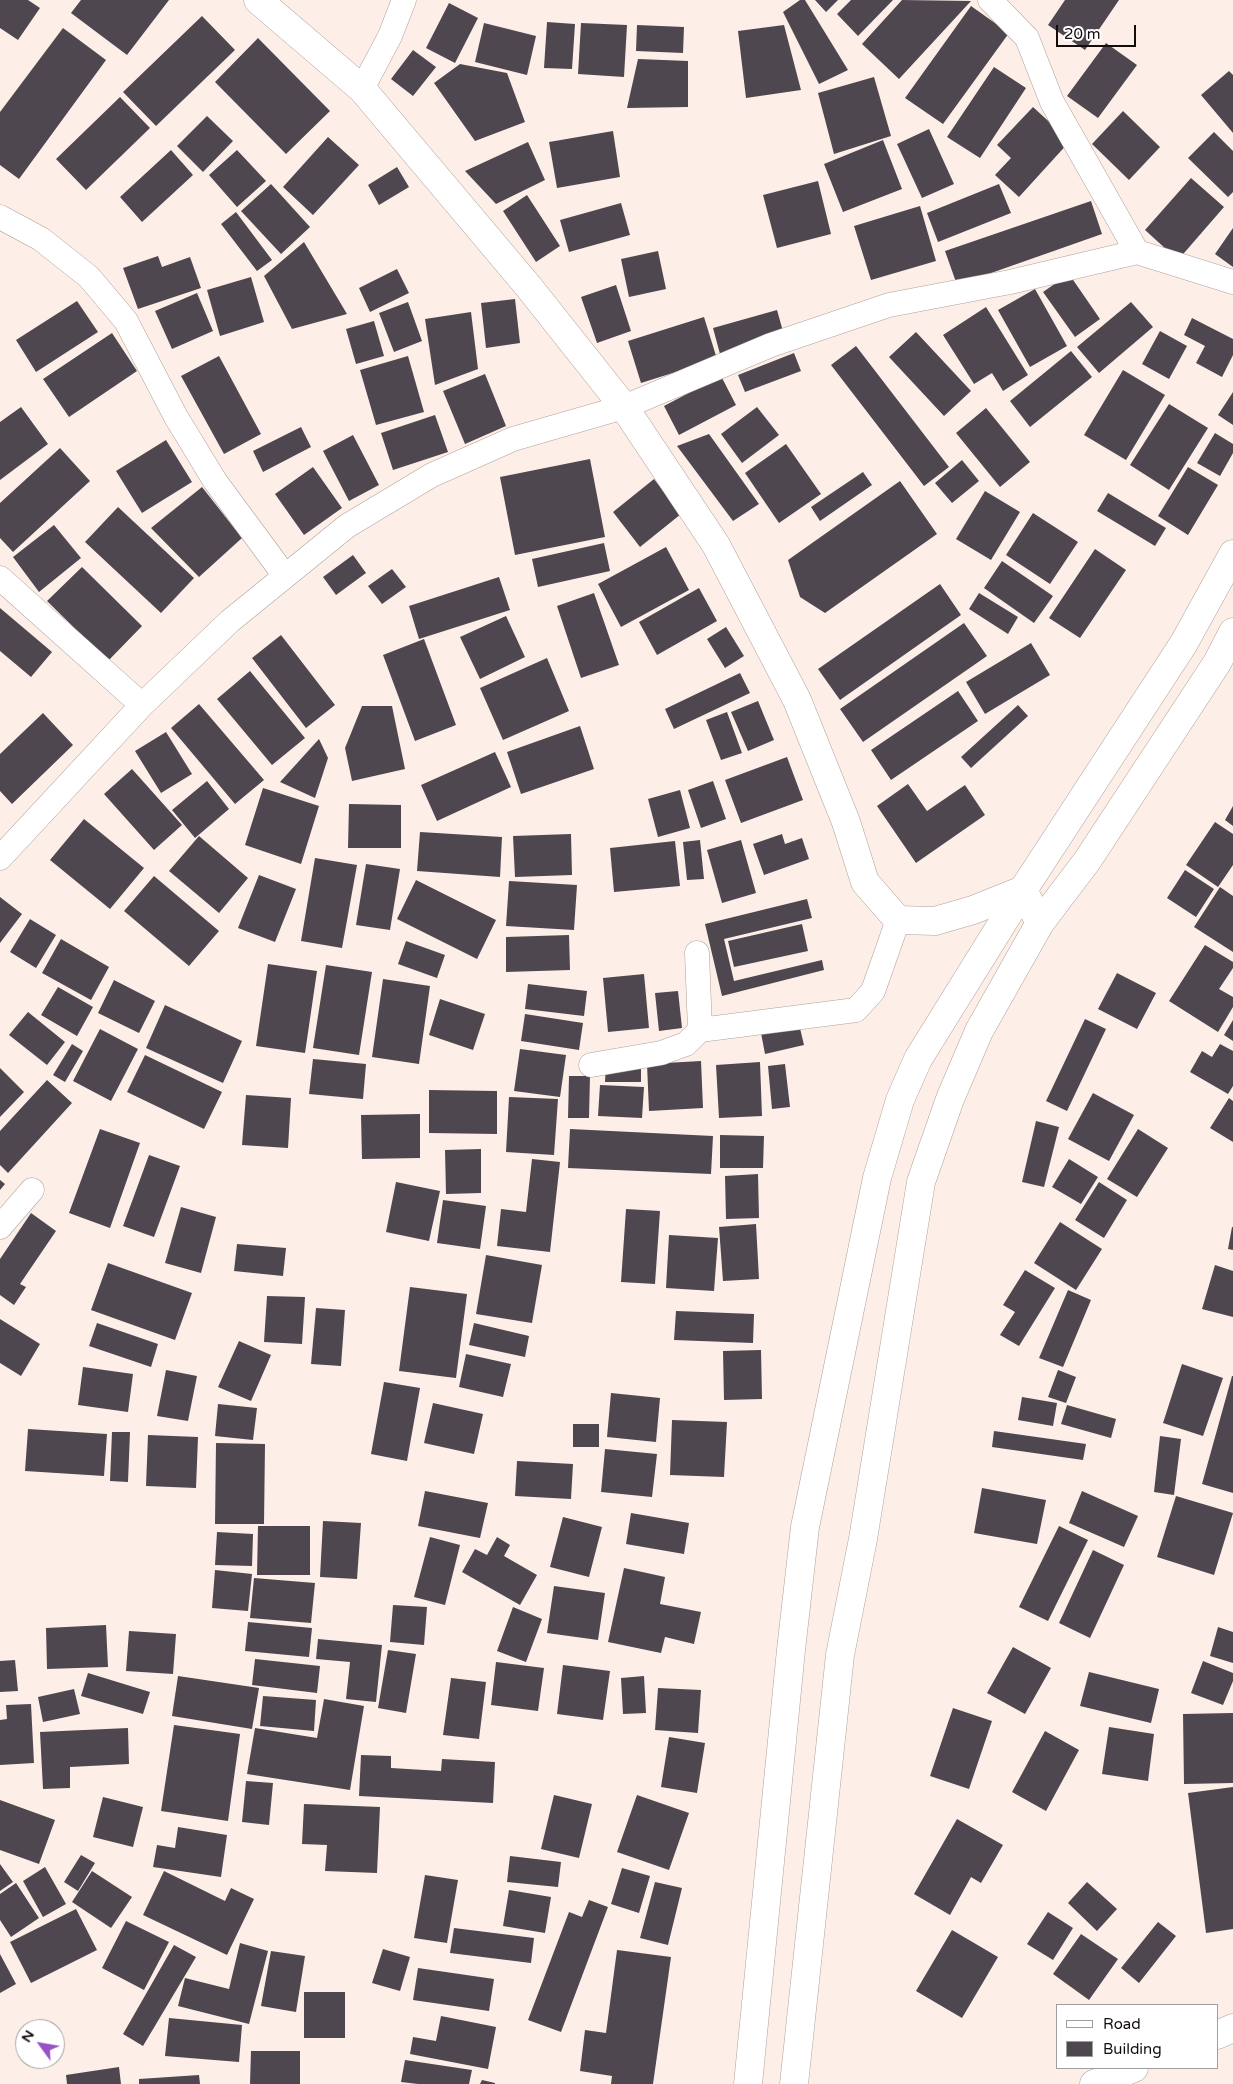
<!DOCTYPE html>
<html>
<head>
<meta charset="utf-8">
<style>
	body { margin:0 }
	#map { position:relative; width:1233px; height:2084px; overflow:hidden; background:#fdefe8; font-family:"Varela Round",sans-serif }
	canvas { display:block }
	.legend { position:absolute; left:1056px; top:2004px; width:162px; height:65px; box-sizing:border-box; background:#fff; border:1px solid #a19f9e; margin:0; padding:6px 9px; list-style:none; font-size:15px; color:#130e0c }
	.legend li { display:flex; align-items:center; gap:10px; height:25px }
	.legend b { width:25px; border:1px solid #a19f9e }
	.north { position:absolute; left:15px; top:2019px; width:50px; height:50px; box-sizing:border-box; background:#fff; border:1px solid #a19f9e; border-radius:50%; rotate:302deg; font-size:14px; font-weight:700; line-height:20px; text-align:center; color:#130e0c }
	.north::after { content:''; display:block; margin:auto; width:18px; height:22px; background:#9752c6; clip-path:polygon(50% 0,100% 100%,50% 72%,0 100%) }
	.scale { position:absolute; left:1056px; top:25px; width:80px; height:22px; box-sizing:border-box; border:2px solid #130e0c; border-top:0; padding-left:6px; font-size:15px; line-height:18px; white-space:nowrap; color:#130e0c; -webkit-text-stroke:4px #fff; paint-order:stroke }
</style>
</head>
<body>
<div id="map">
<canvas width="1233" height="2084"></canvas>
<ul class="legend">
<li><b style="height:6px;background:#fff"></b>Road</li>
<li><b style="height:14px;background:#4f474f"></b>Building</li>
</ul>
<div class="north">N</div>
<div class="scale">20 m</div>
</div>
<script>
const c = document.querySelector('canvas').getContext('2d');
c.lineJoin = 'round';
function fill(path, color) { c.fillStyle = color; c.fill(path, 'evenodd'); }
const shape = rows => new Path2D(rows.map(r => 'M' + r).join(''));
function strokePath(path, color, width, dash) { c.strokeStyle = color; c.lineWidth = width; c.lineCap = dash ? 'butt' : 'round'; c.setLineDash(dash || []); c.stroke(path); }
fill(shape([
	[0,0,28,0,40,8,18,40,0,28],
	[81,0,169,0,127,55,71,13],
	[800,0,805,0,848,70,819,84,783,12],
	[815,0,838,0,826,12],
	[851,0,893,0,858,36,837,14],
	[902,0,971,1,899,79,862,44],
	[1065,0,1119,0,1085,50,1048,25],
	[449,3,478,18,455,63,426,48],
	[971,6,1009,33,943,124,905,98],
	[202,16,235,50,156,126,123,92],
	[547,22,575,24,572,69,544,68],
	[484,23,536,36,527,75,475,62],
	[581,23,627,25,624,77,578,74],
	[637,25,684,27,683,53,636,51],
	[784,25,801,90,746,98,738,31],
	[63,28,106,60,19,179,0,165,0,112],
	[258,38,330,111,286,154,215,82],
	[1106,43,1137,65,1098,118,1067,96],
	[413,50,436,67,413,96,391,79],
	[638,59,688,61,688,107,627,108],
	[460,64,507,73,525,122,475,141,434,83],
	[994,67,1026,88,980,158,947,137],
	[1229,71,1233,75,1233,133,1201,95],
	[874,77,891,136,834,154,818,93],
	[120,97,150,128,86,190,56,159],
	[1033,107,1070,141,1019,197,995,175,1011,158,997,145],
	[1123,111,1160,147,1129,180,1092,144],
	[207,116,233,141,203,172,177,146],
	[929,129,954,184,922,198,897,144],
	[613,131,620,177,557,188,549,142],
	[1214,132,1233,151,1233,192,1228,197,1188,158],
	[328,137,359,165,313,215,283,187],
	[883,140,902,189,843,212,824,164],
	[528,142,545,180,496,204,465,171],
	[171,150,193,175,142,222,120,197],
	[237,150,266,181,237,207,209,175],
	[397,167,409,187,379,205,368,185],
	[1191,178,1224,207,1178,260,1145,230],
	[818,181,831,234,777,248,763,195],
	[271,184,310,227,281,254,241,211],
	[999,184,1011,213,938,242,927,213],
	[527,195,560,246,536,262,503,211],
	[1091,201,1102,234,957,285,945,251],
	[621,203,630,235,569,252,560,220],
	[920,206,936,261,871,280,854,226],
	[236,212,272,260,257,271,221,224],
	[1233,228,1233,267,1215,254],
	[304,242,347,314,292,329,264,276],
	[658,251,666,289,629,297,621,259],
	[158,256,162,267,190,257,201,288,138,309,123,268],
	[397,269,409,293,370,312,359,288],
	[1069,274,1100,319,1075,337,1043,292],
	[251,277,264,322,220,336,207,290],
	[616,285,631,331,597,343,581,297],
	[1035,289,1067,346,1030,367,998,310],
	[197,293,213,331,172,349,155,311],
	[515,299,520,343,486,348,481,303],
	[77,301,98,332,36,372,16,340],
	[408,302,422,341,394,352,379,313],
	[1131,302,1153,327,1099,373,1077,347],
	[986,307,1028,375,1003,391,992,373,974,384,943,335],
	[777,310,784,335,720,354,713,328],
	[471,312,478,369,435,385,425,319],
	[704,317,717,359,641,383,628,341],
	[1192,318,1233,339,1233,355,1222,377,1196,363,1205,346,1184,335],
	[374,321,384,356,356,364,346,329],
	[1160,331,1187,346,1169,379,1142,364],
	[916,332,971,391,944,416,889,357],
	[112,333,137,371,69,417,43,379],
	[856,346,949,467,924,486,831,365],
	[1071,351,1092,377,1030,427,1010,401],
	[794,353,801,371,745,392,738,375],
	[219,356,261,434,224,454,181,376],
	[408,356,424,412,376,425,360,370],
	[1123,370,1165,395,1126,460,1084,435],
	[485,374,506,426,465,444,443,391],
	[721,376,736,405,679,435,664,406],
	[1233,392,1233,425,1218,415],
	[1169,404,1208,428,1169,490,1130,465],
	[21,407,48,444,0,480,0,422],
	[757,407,779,435,742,463,721,434],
	[986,408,1030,462,1000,487,956,433],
	[435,415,448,452,393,470,381,433],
	[301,427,311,447,263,472,253,451],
	[1215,433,1233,444,1233,453,1220,476,1197,463],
	[709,434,759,504,733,521,677,446],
	[353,435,379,485,349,501,323,451],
	[166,440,192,482,142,513,116,471],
	[786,444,821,494,779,523,745,473],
	[60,448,90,481,13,552,0,538,0,503],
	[590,459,605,537,515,555,500,477],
	[962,460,979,481,952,503,935,483],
	[313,467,342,508,304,535,275,494],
	[1188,467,1218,485,1188,535,1158,516],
	[863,472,872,485,820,521,811,507],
	[654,479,681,514,640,547,613,512],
	[900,481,937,534,825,613,800,597,788,560],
	[202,487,242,538,199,577,151,528],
	[985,491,1020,512,991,560,956,539],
	[1108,493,1166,528,1155,546,1097,511],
	[118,507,194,578,161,613,85,542],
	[1033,513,1078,542,1050,584,1006,555],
	[54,525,81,558,39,592,13,557],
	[604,543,610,571,538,587,532,559],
	[666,547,689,590,621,627,598,584],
	[1095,549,1126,570,1080,638,1049,618],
	[353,555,366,573,336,595,323,577],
	[1002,561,1053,596,1034,623,984,588],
	[82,567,142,626,108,661,47,601],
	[392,569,406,587,382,604,368,586],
	[499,577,510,610,419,639,409,606],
	[940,584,961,615,840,700,818,669],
	[699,588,717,621,657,655,639,622],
	[594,593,619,665,581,678,557,606],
	[979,593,1018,617,1008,634,969,609],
	[0,608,52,652,31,677,0,651],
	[506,616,525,657,480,679,460,637],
	[964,623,987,656,863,742,840,709],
	[726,627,744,656,725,668,707,639],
	[281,635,335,705,306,728,252,658],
	[424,639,456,725,415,741,383,655],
	[1031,643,1050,675,985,714,966,682],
	[547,658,569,711,503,740,480,688],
	[250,671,305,738,272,765,217,699],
	[740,673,750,693,674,729,665,709],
	[958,691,978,721,891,780,871,750],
	[758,701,774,740,748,751,731,712],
	[199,704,264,780,235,804,171,728],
	[1018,705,1028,716,971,768,961,757],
	[362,706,392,706,405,769,352,781,345,748],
	[727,712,742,753,721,760,706,720],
	[43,713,73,745,12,804,0,791,0,754],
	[580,726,594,769,521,794,507,752],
	[166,732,192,774,161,793,135,751],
	[319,739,328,758,315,798,280,782],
	[495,752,511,787,437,821,421,785],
	[787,757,803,800,741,823,725,780],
	[132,769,182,825,154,850,104,794],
	[207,781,229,809,195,838,172,810],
	[713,781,726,819,701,828,688,790],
	[908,784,927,811,965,785,985,815,916,863,877,806],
	[263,788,319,806,301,864,245,845],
	[680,790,690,828,658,837,648,799],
	[349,804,401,805,401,848,348,848],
	[1233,806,1233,826,1225,820],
	[84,819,144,868,110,909,50,860],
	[1215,822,1233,834,1233,865,1218,887,1186,865],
	[420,832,502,837,500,877,417,871],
	[571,834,572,875,515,877,513,836],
	[782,834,785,844,802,838,809,859,764,875,753,844],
	[199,836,248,878,219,913,169,871],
	[700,840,704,879,687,880,683,842],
	[741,840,756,893,722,903,707,850],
	[675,841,680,886,614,892,610,848],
	[315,858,357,865,342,948,301,941],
	[366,864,400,869,390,930,356,925],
	[1185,870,1214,889,1196,917,1167,898],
	[259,875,296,889,275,942,238,928],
	[154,876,219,931,189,966,124,911],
	[416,880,496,920,477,959,397,919],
	[509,881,577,885,574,930,506,926],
	[1220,887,1233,896,1233,952,1194,927],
	[0,897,22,914,0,943],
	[807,899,812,918,724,939,734,981,822,960,824,970,722,996,705,924],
	[30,919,56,935,36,968,10,952],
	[802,924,808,951,734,967,728,941],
	[569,935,570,970,506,972,506,937],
	[61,939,109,967,91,1000,42,973],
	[406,941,445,955,437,978,398,964],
	[1205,945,1233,962,1233,968,1219,989,1233,997,1233,1007,1218,1032,1169,1001],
	[268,964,317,971,305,1053,256,1046],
	[326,965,372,972,359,1055,313,1048],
	[1117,973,1156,993,1137,1029,1098,1009],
	[644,974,649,1028,608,1032,603,978],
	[383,979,430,986,419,1064,372,1057],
	[114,980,155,1001,139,1033,98,1013],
	[528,984,587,991,584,1016,525,1009],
	[58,987,93,1007,77,1036,41,1015],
	[678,991,682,1028,659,1031,655,993],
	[440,999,485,1014,473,1050,429,1035],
	[165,1005,242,1041,223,1083,146,1048],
	[28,1012,65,1042,47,1065,9,1035],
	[525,1014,583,1023,579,1050,521,1041],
	[1085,1019,1106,1029,1067,1111,1046,1101],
	[1233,1020,1233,1041,1224,1035],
	[799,1024,804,1045,765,1054,761,1033],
	[100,1029,138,1049,111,1101,73,1081],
	[72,1044,83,1051,65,1082,53,1075],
	[1220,1044,1233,1051,1233,1086,1228,1094,1190,1072,1202,1051,1212,1057],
	[520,1049,566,1055,560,1097,514,1091],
	[145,1055,222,1092,204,1129,127,1092],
	[313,1059,366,1064,363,1099,309,1094],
	[701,1061,703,1108,649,1111,647,1064],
	[760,1062,762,1116,719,1118,716,1065],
	[785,1064,790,1107,772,1109,768,1066],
	[606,1065,641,1065,641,1082,605,1082],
	[0,1068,24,1092,0,1117],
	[569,1076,590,1076,589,1118,568,1118],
	[47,1080,72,1103,8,1173,0,1165,0,1131],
	[600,1085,644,1087,642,1118,598,1116],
	[429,1090,497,1091,497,1134,429,1133],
	[1093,1093,1134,1115,1109,1161,1068,1139],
	[246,1095,291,1098,288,1148,242,1145],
	[509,1097,558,1099,554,1155,506,1152],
	[1229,1098,1233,1101,1233,1142,1210,1128],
	[420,1114,420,1158,362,1159,361,1115],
	[1036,1121,1059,1127,1044,1187,1022,1182],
	[100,1129,140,1143,110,1228,69,1213],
	[570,1129,713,1136,711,1174,568,1168],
	[1138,1129,1168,1148,1137,1197,1107,1179],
	[720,1135,764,1136,763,1168,720,1168],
	[481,1149,481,1193,446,1194,445,1150],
	[149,1155,180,1166,154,1237,123,1226],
	[532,1159,560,1162,550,1252,497,1246,501,1209,526,1212],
	[1069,1159,1098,1177,1081,1204,1052,1187],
	[758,1174,759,1218,726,1219,725,1176],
	[0,1180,5,1184,0,1190],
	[396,1182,440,1191,429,1241,386,1232],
	[1099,1182,1127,1200,1104,1238,1075,1220],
	[443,1200,486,1206,480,1249,437,1243],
	[181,1207,216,1217,201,1273,165,1263],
	[626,1209,660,1211,655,1284,621,1282],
	[31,1213,56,1231,20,1284,26,1287,14,1305,0,1295,0,1259],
	[1060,1222,1102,1249,1076,1290,1034,1263],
	[756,1224,759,1279,723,1281,719,1227],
	[1232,1227,1233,1227,1233,1250,1228,1249],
	[669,1235,718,1238,714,1291,666,1288],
	[237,1244,286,1248,283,1276,234,1271],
	[486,1255,542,1265,532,1323,476,1314],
	[108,1263,192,1293,175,1340,91,1310],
	[1215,1265,1233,1271,1233,1317,1202,1309],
	[1025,1270,1055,1288,1019,1346,1000,1335,1015,1312,1003,1305],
	[410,1287,467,1294,456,1378,399,1371],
	[1068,1290,1091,1300,1063,1367,1039,1358],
	[267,1296,305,1297,302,1344,264,1342],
	[316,1308,345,1310,341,1366,311,1364],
	[676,1311,754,1314,753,1343,674,1340],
	[0,1319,40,1344,21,1376,0,1363],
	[97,1323,158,1344,151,1367,89,1346],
	[474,1323,529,1336,525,1357,469,1345],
	[239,1341,271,1355,251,1401,218,1387],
	[761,1350,762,1399,724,1400,723,1351],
	[466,1354,511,1364,503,1397,459,1387],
	[1182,1364,1223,1378,1203,1436,1163,1423],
	[83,1367,133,1374,128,1412,78,1405],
	[166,1370,197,1376,188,1421,157,1416],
	[1058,1370,1076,1377,1066,1403,1048,1397],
	[1232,1376,1233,1376,1233,1493,1202,1484],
	[384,1382,420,1388,407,1461,371,1454],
	[611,1393,660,1398,656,1442,607,1437],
	[1022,1397,1057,1403,1053,1426,1018,1420],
	[433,1403,483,1414,474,1454,424,1443],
	[218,1404,257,1408,253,1440,215,1436],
	[1067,1405,1116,1419,1111,1438,1061,1424],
	[672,1420,727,1422,724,1477,670,1475],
	[573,1424,599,1424,599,1447,573,1447],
	[28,1429,107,1434,104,1476,25,1471],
	[994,1431,1086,1444,1083,1460,992,1447],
	[112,1432,130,1432,128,1482,110,1481],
	[148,1435,198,1437,196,1488,146,1486],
	[1160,1436,1181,1439,1174,1495,1154,1492],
	[216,1443,265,1444,264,1524,215,1524],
	[605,1449,657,1454,652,1497,601,1492],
	[517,1461,573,1464,571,1499,515,1496],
	[982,1488,1046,1500,1037,1544,974,1533],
	[425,1491,488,1503,480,1538,418,1526],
	[1082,1491,1138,1516,1124,1547,1069,1523],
	[1176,1496,1233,1513,1214,1575,1157,1557],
	[631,1513,689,1523,684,1554,626,1544],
	[563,1517,602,1527,589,1577,550,1567],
	[323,1521,361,1523,357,1579,320,1577],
	[258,1526,310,1526,310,1575,257,1575],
	[1059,1526,1088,1540,1048,1621,1019,1607],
	[217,1532,253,1534,252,1566,215,1565],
	[430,1537,460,1545,445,1605,414,1597],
	[497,1537,510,1545,504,1556,537,1575,520,1605,462,1572,475,1549,487,1555],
	[1093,1550,1124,1565,1090,1638,1059,1623],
	[624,1568,665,1577,660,1604,701,1612,694,1644,665,1637,661,1653,608,1642],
	[215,1570,252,1574,248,1611,212,1608],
	[254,1578,315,1583,311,1623,250,1618],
	[554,1586,605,1593,598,1640,547,1633],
	[393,1605,427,1607,424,1645,390,1642],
	[513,1607,542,1619,526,1662,497,1651],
	[248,1622,312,1628,309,1657,245,1651],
	[106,1625,108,1667,47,1669,46,1628],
	[1218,1627,1233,1632,1233,1663,1210,1656],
	[129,1631,176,1634,173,1674,126,1671],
	[318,1639,382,1645,376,1702,346,1699,350,1662,316,1659],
	[1013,1647,1051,1668,1025,1714,987,1693],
	[388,1650,416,1654,406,1713,378,1708],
	[255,1659,320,1666,317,1693,252,1685],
	[15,1660,18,1691,0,1692,0,1661],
	[1203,1661,1233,1673,1233,1681,1223,1705,1191,1693],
	[496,1662,544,1668,538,1711,491,1705],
	[563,1665,610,1671,603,1720,557,1714],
	[1089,1672,1159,1689,1151,1723,1080,1706],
	[88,1673,150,1692,143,1714,81,1696],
	[178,1676,259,1688,252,1729,172,1716],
	[644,1676,646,1713,623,1714,621,1678],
	[451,1678,486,1682,479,1739,443,1735],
	[658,1688,701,1690,698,1733,655,1730],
	[74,1689,80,1714,43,1722,38,1697],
	[263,1696,316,1700,314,1731,260,1726],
	[324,1699,364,1706,350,1790,247,1774,255,1728,317,1738],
	[31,1704,34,1763,0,1765,0,1720,7,1719,6,1705],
	[953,1708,992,1721,969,1789,930,1776],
	[1233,1713,1233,1783,1184,1784,1183,1714],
	[174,1725,240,1734,228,1821,161,1811],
	[1109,1727,1154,1734,1148,1781,1102,1774],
	[128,1728,129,1764,70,1767,70,1788,43,1789,40,1732],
	[1045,1731,1079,1750,1046,1811,1012,1792],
	[669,1737,705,1743,697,1793,661,1787],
	[361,1755,391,1756,391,1768,441,1771,442,1759,495,1762,493,1803,359,1796],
	[246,1781,273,1783,269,1825,242,1822],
	[1233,1787,1233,1929,1206,1933,1188,1793],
	[554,1795,592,1804,579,1858,541,1849],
	[637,1795,689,1813,669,1870,617,1852],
	[103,1797,143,1807,133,1847,93,1837],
	[0,1800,55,1820,39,1864,0,1850],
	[304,1804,380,1807,377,1873,325,1871,327,1845,302,1844],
	[957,1819,1003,1845,981,1883,971,1877,950,1915,914,1894],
	[178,1827,227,1835,221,1877,153,1867,157,1845,175,1848],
	[81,1855,95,1863,78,1891,64,1882],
	[510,1856,561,1862,558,1887,507,1882],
	[0,1864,13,1882,0,1891],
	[45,1867,66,1904,43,1917,23,1881],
	[622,1868,650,1876,639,1913,611,1904],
	[92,1871,132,1897,111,1928,72,1902],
	[164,1871,225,1901,231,1888,254,1899,227,1955,143,1915],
	[425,1875,458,1880,447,1943,414,1938],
	[655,1882,682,1888,668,1945,640,1938],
	[1087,1882,1117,1909,1097,1931,1068,1903],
	[16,1883,39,1918,11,1937,0,1920,0,1894],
	[509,1890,551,1897,545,1933,503,1926],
	[589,1900,608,1907,561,2032,528,2020,569,1912,582,1917],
	[76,1909,97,1950,31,1983,10,1942],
	[1048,1912,1073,1928,1053,1960,1027,1944],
	[126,1921,169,1942,144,1990,102,1968],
	[1158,1922,1176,1936,1139,1983,1121,1968],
	[454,1928,534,1938,531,1963,450,1953],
	[952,1930,998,1957,962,2018,916,1991],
	[1081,1934,1118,1959,1089,2000,1053,1974],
	[240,1943,268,1951,249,2024,178,2006,185,1978,229,1989],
	[174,1945,196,1957,143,2046,123,2034],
	[383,1949,410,1957,400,1991,372,1983],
	[617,1950,671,1957,653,2084,611,2084,612,2076,580,2071,585,2030,606,2033],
	[271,1951,305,1956,296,2012,261,2006],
	[0,1954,16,1984,0,1993],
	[418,1968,494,1979,489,2011,413,2000],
	[304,1992,345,1992,345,2038,304,2038],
	[441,2016,496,2027,488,2069,410,2054,413,2037,436,2041],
	[169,2018,242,2025,239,2062,165,2056],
	[251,2051,300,2051,300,2084,250,2084],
	[405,2060,472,2070,469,2084,418,2084,401,2082],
	[119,2067,121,2084,67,2084,66,2075],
	[199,2075,200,2084,139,2084,139,2079],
	[482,2080,495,2083,495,2084,480,2084]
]), '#4f474f');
const street = shape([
	[990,0,1027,38,1052,102,1137,252],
	[362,89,390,36,404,0],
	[0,217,41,239,89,277,126,321,176,417,215,481,285,576],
	[0,578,142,705],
	[0,858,142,705,230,621,347,526,432,475,513,439,624,407,771,345,889,305,1010,282,1137,252,1233,282],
	[697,953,700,1030],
	[591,1065,661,1053,686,1044,700,1030,856,1010,873,991,898,920],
	[0,1227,32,1190]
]);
const secondary = shape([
	[258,0,362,89,528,286,624,407,716,545,797,700,846,822,865,882,898,920,935,921,973,910,1023,890,1040,923],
	[1217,2035,1233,2028],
	[1094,2084,1134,2068]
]);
const primary = shape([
	[748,2084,791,1650,805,1527,877,1178,900,1100,918,1059,1023,890,1184,643,1233,554],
	[794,2084,840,1655,863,1539,921,1182,950,1099,979,1031,1040,923,1087,861,1217,663,1233,632]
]);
strokePath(street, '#aea19a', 25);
strokePath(secondary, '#aea19a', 29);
strokePath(primary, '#aea19a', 29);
strokePath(street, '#fff', 24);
strokePath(secondary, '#fff', 28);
strokePath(primary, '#fff', 28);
</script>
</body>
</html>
